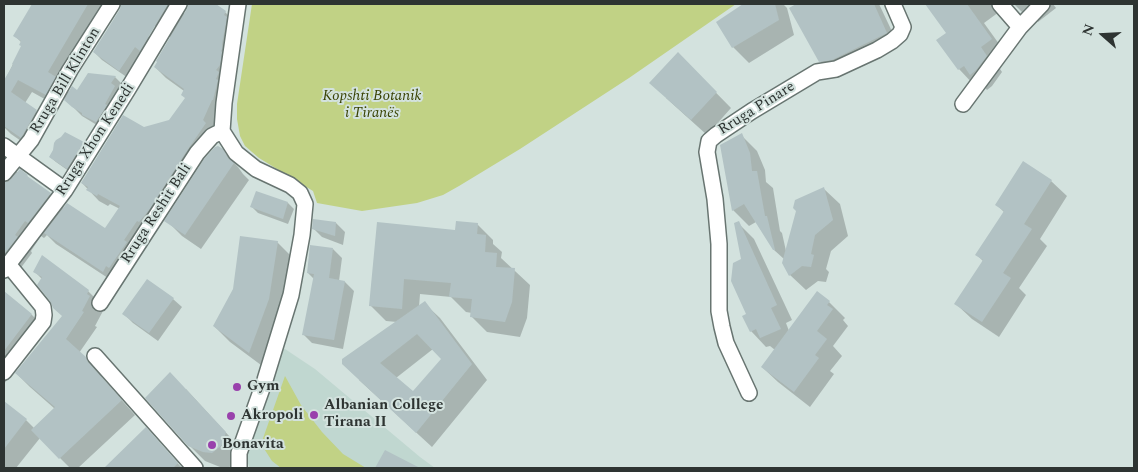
<!DOCTYPE html>
<html>
<head>
<meta charset="utf-8">
<style>
	body { margin:0 }
	#map { position:relative; width:1138px; height:472px; overflow:hidden; background:#d3e2de; font-family:Spectral,serif }
	canvas { display:block }
	.frame { position:absolute; inset:0; border:5px solid #2e3432; pointer-events:none }
	.north { position:absolute; left:1078px; top:10px; width:50px; height:50px; -webkit-text-stroke:4px #d3e2de; paint-order:stroke; rotate:289deg; font-size:14px; font-weight:700; line-height:20px; text-align:center; color:#2e3432 }
	.north::after { content:''; display:block; margin:auto; width:18px; height:22px; background:#2e3432; clip-path:polygon(50% 0,100% 100%,50% 72%,0 100%) }
</style>
</head>
<body>
<div id="map">
<canvas width="1138" height="472"></canvas>
<div class="frame"></div>
<div class="north">N</div>
</div>
<script>
const c = document.querySelector('canvas').getContext('2d');
c.lineJoin = 'round';
function fill(path, color) { c.fillStyle = color; c.fill(path, 'evenodd'); }
const shape = rows => new Path2D(rows.map(r => 'M' + r).join(''));
function strokePath(path, color, width, dash) { c.strokeStyle = color; c.lineWidth = width; c.lineCap = dash ? 'butt' : 'round'; c.setLineDash(dash || []); c.stroke(path); }
function drawText(font, color, halo, rows, align = 'center') {
  c.font = font + ' Spectral,serif'; c.lineWidth = 4; c.setLineDash([]); c.textBaseline = 'middle'; c.strokeStyle = halo; c.fillStyle = color; for (const [text, x, y, turn = 0] of rows) {
    c.save(); c.translate(x, y); c.rotate((+turn || 0) * Math.PI / 180); c.textAlign = isNaN(turn) ? turn : align; if (halo) c.strokeText(text, 0, 0); c.fillText(text, 0, 0); c.restore();
  }
}
fill(shape([
	[282,347,315,369,420,457,435,468,250,468,246,459,247,446]
]), '#c0d7d0');
fill(shape([
	[252,4,736,4,629,78,520,149,459,186,443,195,417,203,362,211,317,203,313,191,259,158,245,146,240,136,237,119,237,104],
	[285,376,301,405,322,432,343,454,366,468,281,468,272,461,261,444]
]), '#c1d285');
fill(shape([
	[33,4,104,4,61,84,70,93,77,92,88,74,115,77,124,86,105,130,82,116,64,98,59,107,32,92,25,103,36,111,49,124,34,150,11,134,4,127,4,79,5,80,22,46,22,43,15,36],
	[126,4,175,4,185,14,193,4,206,4,212,8,225,12,236,23,237,29,214,132,114,282,56,244,47,235,44,238,41,236,31,251,32,253,11,281,4,275,4,193,9,186,4,181,4,158,18,173,20,170,27,176,33,182,50,194,64,208,105,230,120,209,110,204,108,206,99,201,82,183,144,128,170,121,186,98,184,91,166,78,155,67,171,38,134,11],
	[746,4,783,4,787,8,794,35,749,63,733,47,718,23],
	[823,4,879,4,898,44,832,73,820,61,794,14],
	[927,4,1010,4,984,23,1007,55,996,63,1002,72,992,86,987,90,979,81,974,85,959,69,948,33],
	[1014,4,1053,4,1056,8,1038,22,1031,14,1027,17],
	[148,36,157,45,128,78,102,60,94,52],
	[678,54,731,108,707,135,666,98],
	[741,135,757,151,765,170,766,182,773,188,780,231,782,233,786,251,824,189,840,204,848,236,831,251,826,269,829,272,826,282,818,281,806,290,790,275,784,259,774,250,756,222,749,226,733,210],
	[83,143,89,149,73,174,56,162,50,157],
	[222,150,238,167,243,174,249,180,201,249,182,236,166,220],
	[1051,181,1067,196,1040,239,1047,246,1019,288,1026,295,999,337,972,319,956,304,983,261,977,255,1004,212,997,205],
	[288,203,294,209,288,224,258,213,252,207],
	[336,223,345,232,343,245,322,237,313,228],
	[738,223,754,239,792,320,786,323,789,331,817,293,829,302,845,318,843,320,848,326,833,346,842,356,830,371,834,374,810,407,778,382,762,367,775,350,770,346,766,347,751,331,748,315],
	[477,224,493,240,493,244,502,252,501,258,530,285,527,318,520,337,487,332,472,317,472,313,466,312,451,297,420,294,419,307,424,303,440,318,487,380,432,447,359,380,397,322,386,321,370,305,456,231],
	[433,349,443,359,413,393,396,378],
	[277,242,293,258,265,368,230,342,214,326],
	[333,249,342,258,339,281,345,282,354,291,343,349,312,343,303,334,314,279,308,273],
	[35,272,88,291,102,305,100,308,103,311,95,326,97,327,79,353,100,372,102,378,135,415,78,468,70,468,40,438,16,468,4,468,4,403,26,420,34,428,55,409,30,387,16,373,63,316,42,279],
	[4,293,32,315,46,329,4,384],
	[173,299,182,307,158,341,133,323,124,314],
	[186,389,241,449,238,461,228,468,220,467,205,461,189,445],
	[146,429,182,468,106,468]
]), '#0003');
fill(shape([
	[32,4,88,4,48,72,56,77,46,95,18,80,11,92,37,110,21,138,4,126,4,80,13,65,12,64,21,46,19,45,21,41,13,36],
	[121,4,168,4,140,51,135,47,119,71,93,52,107,30,120,9],
	[188,4,216,4,226,11,224,15,227,17,222,44,222,49,221,51,222,52,220,65,216,70,219,72,216,79,218,80,213,100,212,100,203,120,206,123,186,152,149,210,139,222,137,221,124,240,127,242,109,268,106,266,103,272,44,233,67,203,105,228,120,206,98,194,97,196,86,190,88,187,81,183,123,115,144,127,169,120,185,98,181,95,184,89,154,67,157,62,156,61,187,9],
	[743,4,775,4,779,20,732,48,716,22],
	[796,4,874,4,887,33,832,60,819,62,789,8],
	[925,4,967,4,992,39,981,47,987,56,976,70,970,75,964,66,958,70,936,40,946,33],
	[678,52,717,92,691,120,649,83],
	[88,73,116,76,111,83,115,86,105,104,107,105,96,122,82,115,82,113,72,107,64,100,72,86,77,90],
	[65,132,84,142,67,169,49,157,53,150,54,143,56,140,61,137],
	[742,133,750,153,752,171,757,171,765,216,767,216,775,250,773,250,744,204,732,211,720,145],
	[218,146,223,149,228,158,234,163,185,235,164,221,204,159,215,147],
	[1023,161,1052,180,1024,224,1032,229,1003,273,1011,278,982,322,954,304,983,260,975,255,1004,211,995,205],
	[20,169,28,175,27,176,51,193,28,223,25,221,15,235,18,237,4,254,4,182,8,182,11,179],
	[824,187,833,220,815,235,811,254,814,255,811,267,802,266,789,276,782,263,796,211,793,208,795,200],
	[256,191,288,202,283,219,250,207],
	[313,219,336,222,335,236,312,229],
	[456,221,478,223,477,234,486,235,485,252,497,253,496,267,515,268,512,302,505,322,470,317,472,299,449,297,451,283,404,279,402,309,369,306,377,222,455,230],
	[739,221,777,305,771,308,781,329,760,338,756,329,750,332,742,316,746,314,731,281,733,263,741,259,734,223],
	[240,236,278,241,269,299,249,353,213,326,233,289],
	[310,245,333,248,329,278,345,281,334,340,302,335,314,274,307,273],
	[42,255,89,290,87,294,90,296,82,311,84,312,66,339,86,357,88,362,122,400,59,459,31,430,55,407,15,373,62,316,53,308,50,301,37,285,42,277,33,272],
	[147,279,174,298,149,333,122,314],
	[4,291,32,314,4,351],
	[817,291,830,301,827,305,833,309,817,331,827,339,815,355,819,358,794,392,761,367],
	[425,301,472,364,416,433,342,364,342,359],
	[417,334,441,359,413,391,380,363],
	[170,372,226,432,222,445,212,453,203,452,188,446,145,398],
	[4,401,27,419,4,449],
	[146,427,178,463,173,468,104,468],
	[385,450,420,468,375,468]
]), '#b2c2c4');
const street = shape([
	[238,4,224,103,222,131,236,153,256,169,290,185,300,193,305,204,302,235,291,295,265,380,239,453,239,468],
	[1000,4,1020,27],
	[963,104,1020,27,1042,4],
	[4,146,65,190],
	[4,173,31,140,70,70,112,4],
	[4,270,65,190,128,89,179,4],
	[100,303,197,153,212,136,222,131],
	[95,356,195,468],
	[4,372,43,322,44,315,43,307,8,264],
	[749,393,726,343,722,327,719,311,719,244,715,199,707,152,709,141,716,135,752,111,817,72,836,69,877,50,892,41,900,34,903,27,893,4]
]);
strokePath(street, '#687571', 18);
strokePath(street, '#fff', 15);
for (const [x, y, r, color] of [
	[237,387,5,"#9941ac"],
	[314,415,5,"#9941ac"],
	[231,416,5,"#9941ac"],
	[212,445,5,"#9941ac"]
]) { const dot = new Path2D(); dot.arc(x, y, r, 0, 2 * Math.PI); c.fillStyle = color; c.fill(dot); strokePath(dot, '#d3e2de', 2); }
drawText('15px', '#2e3432', '#d3e2de', [
	["Rruga Bill Klinton",66,81,-59],
	["Rruga Pinare",757,109,-32],
	["Rruga Xhon Kenedi",96,140,-57],
	["Rruga Reshit Bali",157,214,-57]
]);
drawText('italic 15px', '#384202', '#d3e2de', [
	["Kopshti Botanik",372,97],
	["i Tiranës",372,114]
]);
drawText('bold 15px', '#2e3432', '#d3e2de', [
	["Gym",247,387],
	["Albanian College",324,406],
	["Tirana II",324,423],
	["Akropoli",241,416],
	["Bonavita",222,445]
], 'left');
</script>
</body>
</html>
